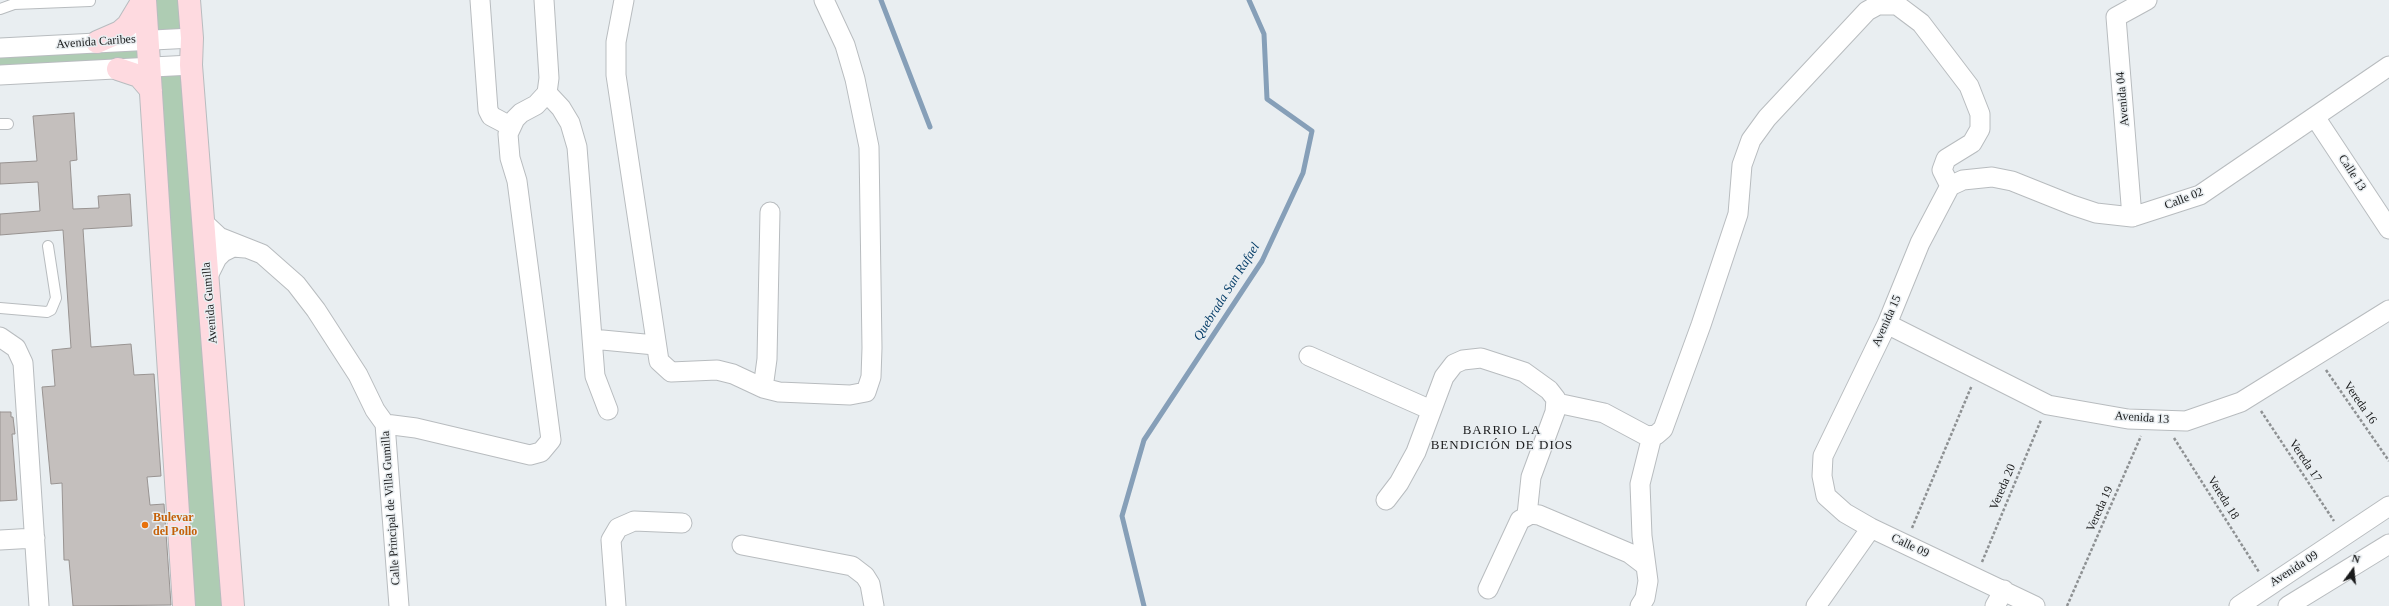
<!DOCTYPE html>
<html>
<head>
<meta charset="utf-8">
<style>
	body { margin:0 }
	#map { position:relative; width:2389px; height:606px; overflow:hidden; background:#e9eef1; font-family:Georgia,serif }
	canvas { display:block }
	.north { position:absolute; left:2333px; top:550px; width:40px; height:40px; -webkit-text-stroke:3px #e9eef1; paint-order:stroke; rotate:15deg; font-size:11px; font-weight:700; line-height:16px; text-align:center; color:#191a1b }
	.north::after { content:''; display:block; margin:auto; width:14px; height:18px; background:#191a1b; clip-path:polygon(50% 0,100% 100%,50% 72%,0 100%) }
</style>
</head>
<body>
<div id="map">
<canvas width="2389" height="606"></canvas>
<div class="north">N</div>
</div>
<script>
const c = document.querySelector('canvas').getContext('2d');
c.lineJoin = 'round';
function fill(path, color) { c.fillStyle = color; c.fill(path, 'evenodd'); }
const shape = rows => new Path2D(rows.map(r => 'M' + r).join(''));
function strokePath(path, color, width, dash) { c.strokeStyle = color; c.lineWidth = width; c.lineCap = dash ? 'butt' : 'round'; c.setLineDash(dash || []); c.stroke(path); }
function drawText(font, color, halo, rows, align = 'center') {
  c.font = font + ' Georgia,serif'; c.lineWidth = 3; c.setLineDash([]); c.textBaseline = 'middle'; c.strokeStyle = halo; c.fillStyle = color; for (const [text, x, y, turn = 0] of rows) {
    c.save(); c.translate(x, y); c.rotate((+turn || 0) * Math.PI / 180); c.textAlign = isNaN(turn) ? turn : align; if (halo) c.strokeText(text, 0, 0); c.fillText(text, 0, 0); c.restore();
  }
}
fill(shape([
	[146,0,184,0,187,34,149,36],
	[147,39,149,68,0,75,0,48],
	[189,68,231,606,187,606,151,69]
]), '#aeccb3');
strokePath(shape([
	[881,0,930,127],
	[1144,606,1122,516,1144,440,1262,261,1303,173,1312,131,1267,99,1264,34,1249,0]
]), '#869fb8', 5);
const building = shape([
	[74,113,77,160,70,161,73,209,99,208,98,196,130,194,132,226,83,229,91,347,131,344,134,375,154,374,161,476,147,477,150,505,164,504,171,605,73,606,69,560,64,560,62,483,51,484,42,387,55,386,52,350,71,348,63,230,0,235,0,214,40,211,38,182,0,184,0,163,37,161,33,116,74,113],
	[0,412,11,412,11,417,13,417,15,434,12,434,17,500,0,501,0,412]
]);
fill(building, '#c4bfbd');
strokePath(building, '#989391', 1);
const lane = shape([
	[0,9,14,4,90,1],
	[0,124,8,124],
	[0,308,47,312,51,310,56,298,48,246]
]);
const street = shape([
	[480,0,488,110,491,116,510,126],
	[624,0,616,42,616,75,659,361,671,372,717,370,733,374,763,388,779,392,850,395,866,392,871,377,872,348,869,147,855,79,845,45,824,0],
	[0,48,192,38],
	[0,75,191,65],
	[547,93,561,108,570,123,577,147,595,376,608,410],
	[2315,117,2389,229],
	[1950,186,1920,243,1887,324,1823,456,1822,476,1826,496,1845,513,1871,528,2035,606],
	[1950,186,1963,180,1992,177,2012,181,2072,205,2096,213,2132,217,2200,195,2389,66],
	[2132,217,2116,17,2147,0],
	[203,222,219,237,262,254,296,284,316,310,358,375,375,410,385,424,399,606],
	[208,276,217,258,223,252,233,247,245,248],
	[1887,324,2048,405,2128,419,2186,421,2241,402,2389,310],
	[0,337,16,348,23,363,39,606],
	[592,339,655,345],
	[1309,356,1431,410],
	[763,388,767,359,770,212],
	[1557,403,1604,413,1647,436,1656,435,1663,429,1701,325,1738,214,1742,165,1751,140,1767,118,1867,11,1878,5,1897,5,1921,23,1969,86,1980,114,1980,129,1972,143,1946,159,1942,170,1950,186],
	[385,424,416,428,530,455,541,452,551,440,517,181,510,158,508,134,515,119,521,113,536,105,547,93,549,78,544,0],
	[1386,500,1399,483,1416,452,1444,377,1454,364,1463,360,1481,358,1524,372,1549,390,1556,399,1555,412,1531,477,1527,515],
	[0,540,35,538],
	[742,545,852,566,865,576,870,584,874,606],
	[1488,589,1520,520,1531,514,1539,515,1629,553,1646,566],
	[616,606,611,540,618,528,634,521,682,523],
	[1640,606,1645,598,1648,581,1642,536,1640,484,1652,436],
	[1816,606,1871,528],
	[1995,606,2004,590],
	[2239,606,2389,506],
	[2288,606,2389,544]
]);
const secondary = shape([
	[145,0,184,606],
	[189,0,192,38,191,65,233,606],
	[97,42,120,32,128,25,143,0],
	[118,69,139,76,151,90]
]);
strokePath(lane, '#b8bcbf', 12);
strokePath(street, '#b8bcbf', 21);
strokePath(secondary, '#b8bcbf', 24);
strokePath(shape([
	[2326,370,2389,461],
	[2261,411,2334,521],
	[2174,438,2259,572],
	[1912,528,1972,385],
	[1982,562,2041,420],
	[2067,606,2141,436]
]), '#8e9193', 2.5, [3, 2]);
strokePath(lane, '#fff', 10);
strokePath(street, '#fff', 19);
strokePath(secondary, '#fedae0', 22);
for (const [x, y, r, color] of [
	[145,525,4,"#e8710a"]
]) { const dot = new Path2D(); dot.arc(x, y, r, 0, 2 * Math.PI); c.fillStyle = color; c.fill(dot); strokePath(dot, '#e9eef1', 1.5); }
drawText('12px', '#191a1b', '#e9eef1', [
	["Avenida Caribes",96,42,-4],
	["Avenida 04",2123,99,-95],
	["Calle 13",2352,173,57],
	["Calle 02",2184,199,-21],
	["Avenida Gumilla",210,303,-95],
	["Avenida 15",1887,321,-66],
	["Vereda 16",2360,403,55],
	["Avenida 13",2142,418,4],
	["Vereda 17",2305,461,56],
	["Vereda 20",2003,487,-67],
	["Vereda 18",2223,498,58],
	["Calle Principal de Villa Gumilla",391,508,-94],
	["Vereda 19",2100,509,-66],
	["Calle 09",1910,546,25],
	["Avenida 09",2294,569,-33]
]);
drawText('bold 12px', '#c56008', '#e9eef1', [
	["Bulevar",153,518],
	["del Pollo",153,532]
], 'left');
drawText('italic 13px', '#043c67', '#e9eef1', [
	["Quebrada San Rafael",1227,292,-58]
]);
c.letterSpacing = '1px';
drawText('13px', '#191a1b', '#e9eef1', [
	["BARRIO LA",1502,431],
	["BENDICIÓN DE DIOS",1502,446]
]);
c.letterSpacing = '0px';
</script>
</body>
</html>
